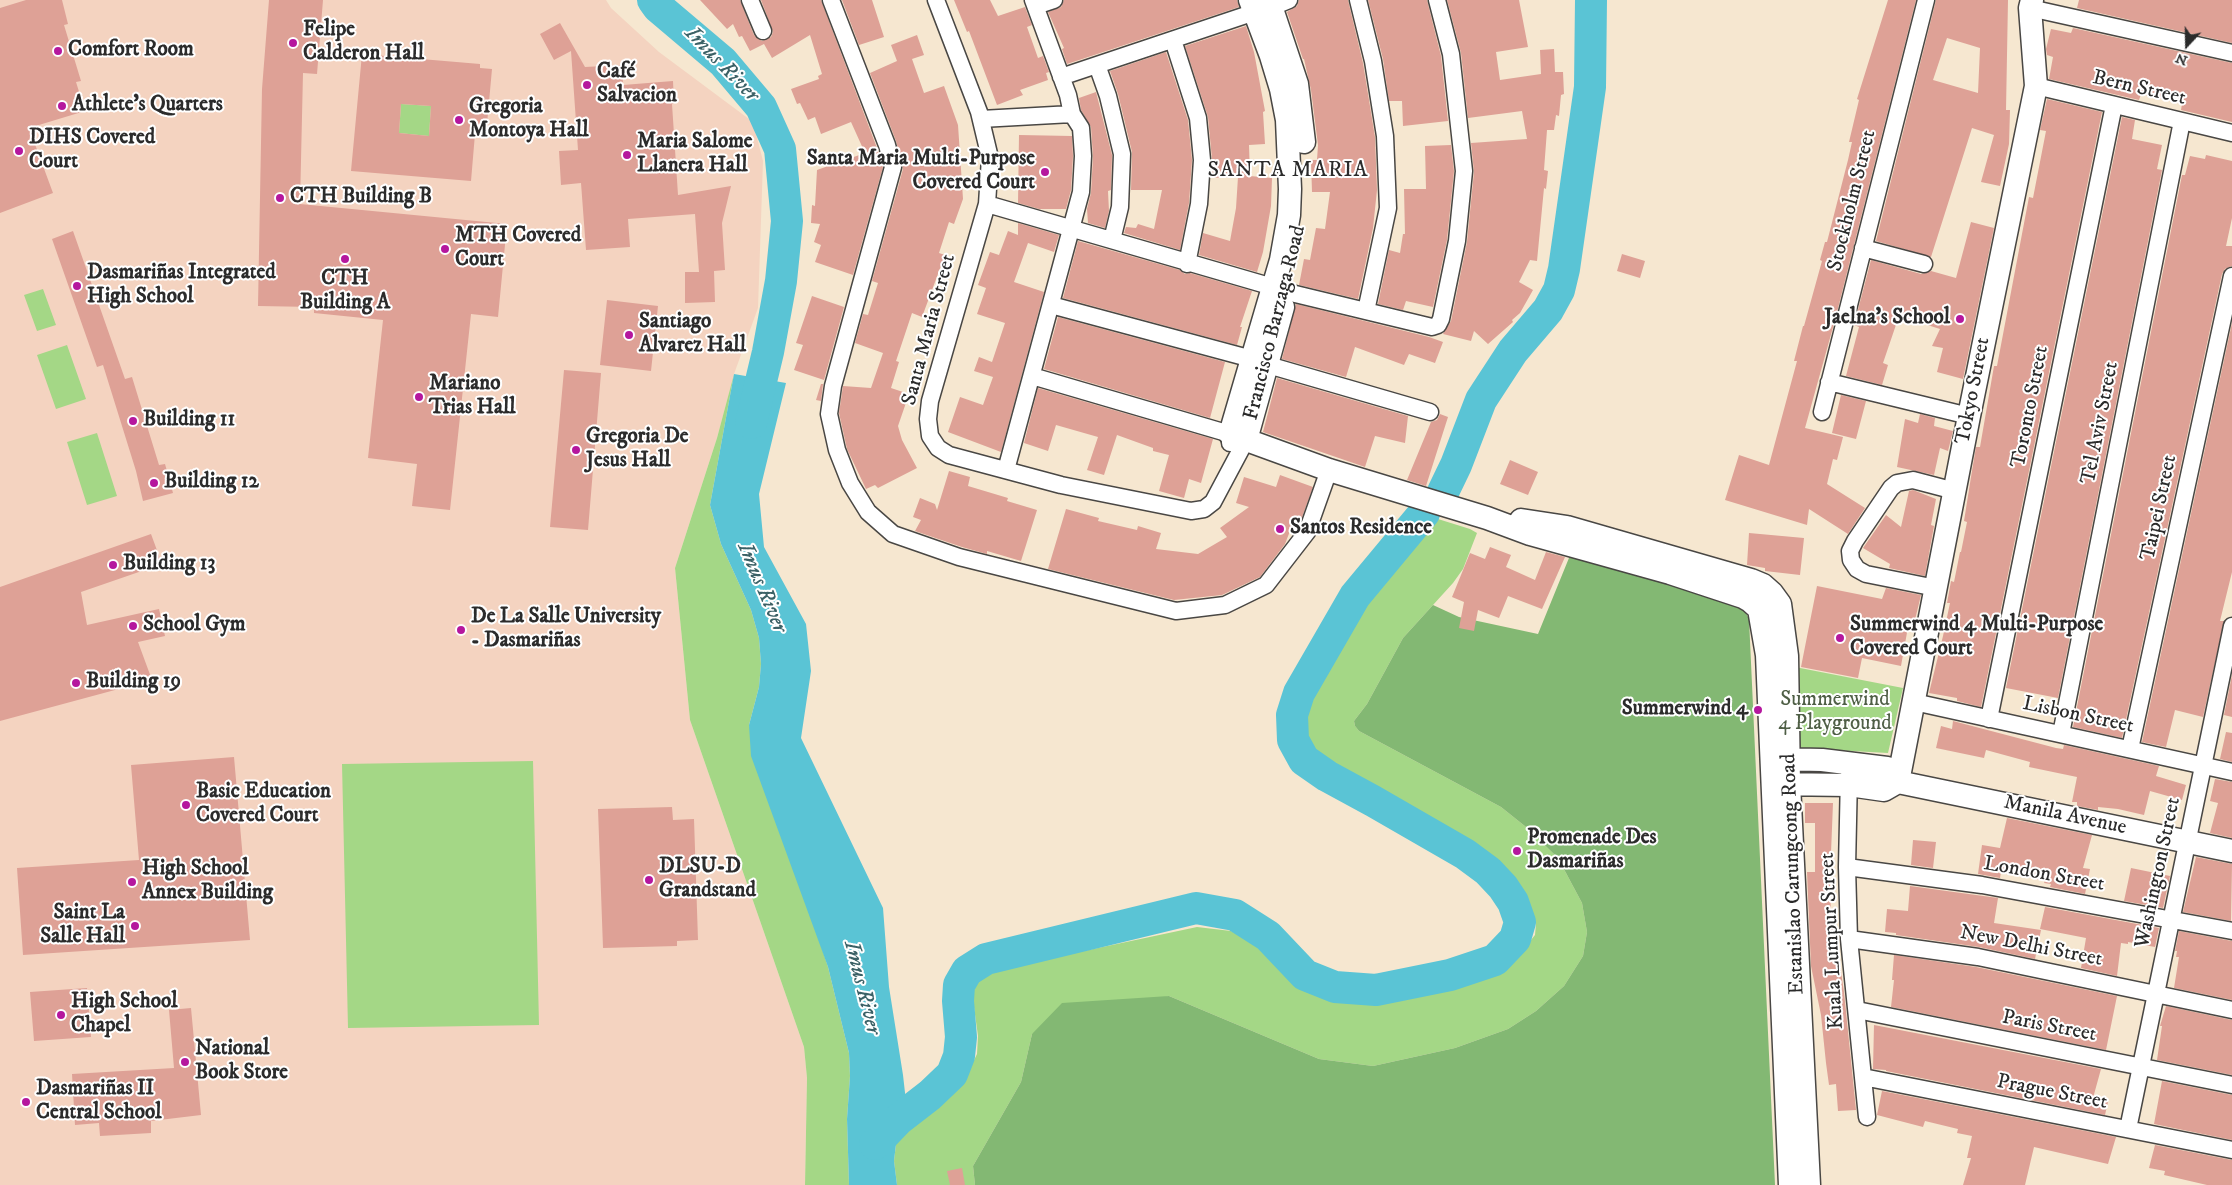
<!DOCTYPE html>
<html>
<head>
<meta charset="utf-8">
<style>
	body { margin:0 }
	#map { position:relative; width:2232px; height:1185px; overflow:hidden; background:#f6e7d0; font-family:"IM FELL DW Pica",serif }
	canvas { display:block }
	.north { position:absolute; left:2162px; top:20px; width:50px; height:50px; -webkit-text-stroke:4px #fff; paint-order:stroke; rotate:201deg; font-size:14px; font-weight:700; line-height:20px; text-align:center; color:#2b2b2b }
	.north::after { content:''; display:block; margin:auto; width:18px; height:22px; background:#2b2b2b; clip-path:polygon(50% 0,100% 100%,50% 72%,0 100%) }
</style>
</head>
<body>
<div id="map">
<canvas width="2232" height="1185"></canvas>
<div class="north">N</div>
</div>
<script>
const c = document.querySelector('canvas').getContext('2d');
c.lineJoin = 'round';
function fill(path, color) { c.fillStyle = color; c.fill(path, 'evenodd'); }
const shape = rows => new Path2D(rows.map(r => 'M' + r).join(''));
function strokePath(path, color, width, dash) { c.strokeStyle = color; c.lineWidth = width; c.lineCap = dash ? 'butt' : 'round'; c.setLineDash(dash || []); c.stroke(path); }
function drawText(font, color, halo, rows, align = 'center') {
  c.font = font + ' "IM FELL DW Pica",serif'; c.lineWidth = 4; c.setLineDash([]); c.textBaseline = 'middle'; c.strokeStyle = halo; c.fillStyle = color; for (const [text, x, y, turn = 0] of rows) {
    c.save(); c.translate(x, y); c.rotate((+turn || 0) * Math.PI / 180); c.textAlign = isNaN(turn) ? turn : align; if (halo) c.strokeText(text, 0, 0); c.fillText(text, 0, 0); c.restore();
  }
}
fill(shape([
	[0,0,606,0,611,8,659,52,753,122,763,161,758,308,734,374,717,438,675,568,690,720,804,1047,807,1078,805,1185,0,1185]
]), '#f4d3c0');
fill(shape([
	[401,104,431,106,429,136,399,133],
	[43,289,56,325,37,331,24,295],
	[67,345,86,399,56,409,37,355],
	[734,374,710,505,721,544,751,610,759,638,761,664,759,687,749,725,828,967,849,1053,850,1076,847,1119,849,1185,805,1185,807,1078,804,1047,690,720,675,568,717,438],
	[97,433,117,496,87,505,67,442],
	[1438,519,1470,529,1477,533,1463,569,1453,583,1403,638,1367,704,1354,721,1355,726,1359,731,1501,807,1526,827,1558,858,1582,903,1587,932,1583,956,1564,986,1536,1011,1508,1029,1455,1048,1373,1066,1319,1059,1169,996,1032,1034,1021,1082,973,1166,975,1185,897,1185,894,1161,896,1144,909,1128,950,1093,966,1077,977,1054,978,1036,973,1000,974,990,978,979,994,970,1197,927,1231,931,1259,946,1300,987,1316,995,1341,1000,1378,1000,1449,990,1481,980,1502,969,1527,945,1535,935,1536,924,1525,896,1512,878,1498,863,1474,844,1381,790,1333,766,1314,752,1306,738,1303,718,1312,698,1366,601],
	[1795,667,1903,688,1888,753,1798,748],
	[533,761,539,1025,348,1028,342,764]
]), '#a4d786');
fill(shape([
	[1571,553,1739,605,1745,611,1749,619,1775,1185,975,1185,973,1166,1021,1082,1032,1034,1062,1003,1169,996,1319,1059,1373,1066,1455,1048,1508,1029,1536,1011,1564,986,1583,956,1587,932,1582,903,1558,858,1526,827,1501,807,1359,731,1355,726,1354,721,1367,704,1403,638,1433,605,1459,617,1538,634]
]), '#83b873');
fill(shape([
	[734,374,786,383,759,494,764,547,806,624,811,671,801,738,883,908,889,987,903,1075,909,1128,896,1144,894,1161,897,1185,849,1185,847,1119,850,1076,849,1053,828,967,751,756,749,725,759,687,761,664,759,638,751,610,721,544,710,505]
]), '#5ac4d5');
strokePath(shape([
	[653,0,658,7,723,62,761,107,780,149,787,221,781,281,768,352,751,423],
	[1443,492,1456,465,1481,400,1513,351,1548,310,1559,290,1564,269,1590,87,1591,0],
	[875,1144,899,1119,930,1095,952,1074,959,1056,961,1037,958,1001,959,985,967,971,986,959,1196,908,1235,915,1268,936,1305,975,1335,987,1376,990,1450,975,1495,960,1515,939,1520,922,1513,902,1503,887,1488,871,1465,854,1373,801,1327,776,1304,760,1293,740,1292,715,1299,693,1355,596,1424,513]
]), '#5ac4d5', 32);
fill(shape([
	[26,0,62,0,68,24,64,25,81,81,76,82,85,111,29,128,53,193,0,213,0,8],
	[269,0,323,0,317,74,303,73,300,204,507,224,498,317,471,314,450,510,412,506,417,464,368,458,383,320,314,313,314,307,258,306,262,89],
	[700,0,740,0,754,35,762,41,771,37,773,32,761,0,821,0,877,148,883,167,853,275,815,262,821,245,814,242,820,224,811,223,812,205,815,206,817,170,865,153,851,122,821,134,815,117,808,120,800,103,797,104,791,89,819,79,818,76,822,74,810,35,772,58,764,44,750,51,742,36,739,37,733,24,727,29],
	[842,0,872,0,884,37,859,45],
	[954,0,990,0,998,16,1025,7,1032,25,1027,27,1038,58,1043,56,1049,72,1046,73,1048,80,1020,90,1023,95,997,105,969,31,967,32],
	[1064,0,1237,0,1239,7,1067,64,1062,49,1064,48,1048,12,1061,7],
	[1299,0,1348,0,1363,63,1375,137,1377,190,1373,228,1358,299,1299,285,1304,259,1310,260,1316,228,1325,229,1330,192,1312,192,1311,160,1317,160,1318,145,1311,90,1304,59,1303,59,1287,12,1297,6],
	[1368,0,1427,0,1441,56,1448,121,1403,126,1402,101,1389,101,1383,59],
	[1447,0,1519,0,1528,47,1496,52,1500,80,1541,74,1540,50,1554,49,1555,72,1563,72,1564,94,1561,95,1559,116,1556,115,1554,130,1547,130,1544,170,1548,171,1546,189,1544,188,1537,261,1530,260,1519,282,1533,290,1520,313,1512,320,1513,322,1488,344,1474,331,1471,341,1443,334,1451,321,1467,242,1474,172,1471,143,1527,139,1522,111,1468,118,1461,53],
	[1888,0,1916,0,1835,320,1805,428,1843,437,1837,460,1833,459,1827,484,1865,508,1848,534,1809,509,1807,525,1725,500,1739,455,1769,465,1797,361,1794,361,1803,326,1804,326,1822,261,1820,260,1825,242,1827,242,1848,160,1852,142,1849,142,1859,100,1857,99],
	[1936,0,2008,0,2006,110,2010,110,2009,144,2000,186,1981,182,1994,135,1972,128,1931,257,1876,241],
	[1947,38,1980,48,1978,93,1933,80],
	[2079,0,2232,0,2232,43,2077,8],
	[560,23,585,67,622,65,623,85,673,81,674,103,672,104,678,195,731,186,722,223,725,270,714,271,715,302,685,303,685,272,699,272,695,214,628,219,630,247,586,250,581,183,561,185,559,151,578,150,571,51,554,60,540,34],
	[1246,26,1254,52,1265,111,1263,112,1265,144,1249,145,1250,176,1272,178,1271,206,1263,252,1257,272,1199,255,1203,233,1230,241,1236,208,1238,177,1211,178,1212,159,1208,117,1185,46],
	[2073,28,2232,63,2232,122,2181,110,2182,104,2141,94,2139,100,2049,79,2053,57,2047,55,2046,49,2051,29,2071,33],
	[917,35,924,55,912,59,924,93,944,86,958,125,963,199,954,224,949,222,939,253,945,255,922,317,912,313,896,361,899,362,891,388,909,394,898,426,902,440,917,468,878,488,875,485,866,489,847,449,839,413,843,386,871,388,883,353,855,343,863,314,868,315,878,283,872,281,903,169,896,141,870,73,897,61,891,45],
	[1166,52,1188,120,1192,160,1189,203,1180,250,1124,233,1126,227,1136,228,1138,224,1154,229,1162,190,1131,190,1132,152,1118,94,1110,71],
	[362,54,480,64,480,68,492,69,486,135,475,134,471,181,351,171],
	[401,104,431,106,429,136,399,133],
	[1096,92,1112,155,1111,190,1108,191,1109,211,1105,228,1088,223,1087,209,1091,193,1093,157,1091,127,1081,110,1079,98],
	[2047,99,2102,112,1981,707,1957,701,1957,698,1929,693,1943,636,1950,603,1947,603,1951,581,1954,582,1960,552,1961,552,1967,522,1964,521,1971,477,1976,447,1980,447,1994,366,1997,366,2029,197,2033,198,2046,131,2040,130],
	[2122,117,2135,120,2132,139,2162,145,2157,169,2162,170,2058,698,2006,688],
	[1019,135,1072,136,1073,156,1071,190,1066,209,1039,209,1018,203],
	[1451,145,1454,171,1447,240,1433,307,1406,301,1403,310,1378,304,1389,250,1400,253,1403,234,1405,234,1404,189,1426,189,1425,146],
	[2206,155,2232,161,2232,218,2226,246,2232,246,2232,266,2225,269,2222,274,2122,738,2073,727,2182,175,2185,175,2190,156,2205,159],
	[1971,222,1994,228,1963,379,1937,372,1943,348,1932,346,1940,329,1899,316,1883,363,1888,365,1882,385,1846,376,1859,327,1854,325,1871,260,1921,274,1931,271,1956,278],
	[1018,223,1059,235,1054,252,1028,243,1014,282,1044,292,1001,452,948,432,960,397,983,405,993,377,974,371,979,357,992,362,1005,323,977,314,986,288,978,285,990,252,999,255,1008,231,1018,235],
	[73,231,125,379,132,377,159,465,165,464,173,493,143,501,136,471,103,365,97,367,52,239],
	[1078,241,1180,270,1185,274,1190,273,1252,291,1240,327,1242,327,1237,345,1063,298],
	[1622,254,1645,261,1640,278,1617,271],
	[812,296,844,307,824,380,794,370,803,345,796,343],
	[607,300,658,306,651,371,600,365],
	[1296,304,1429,337,1443,342,1435,363,1409,354,1404,365,1355,347,1346,377,1282,359],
	[1058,317,1225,362,1210,418,1044,369],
	[2232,323,2232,572,2220,621,2224,621,2203,717,2175,710,2166,747,2142,742],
	[564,370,601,373,588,530,550,527],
	[1277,378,1408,416,1405,443,1375,436,1365,467,1263,432],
	[821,384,823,384,821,401,816,400],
	[1038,388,1213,439,1201,483,1189,479,1184,498,1159,491,1169,455,1153,451,1153,448,1117,435,1104,475,1087,470,1098,437,1056,425,1048,451,1024,443],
	[1841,395,1866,401,1856,439,1832,433],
	[1440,414,1448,417,1426,486,1407,480,1431,422,1437,420],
	[1920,414,1935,418,1934,426,1953,431,1948,451,1940,448,1934,475,1897,467,1905,419,1918,423],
	[1510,460,1538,472,1528,495,1500,484],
	[949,471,970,477,968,486,1008,498,1007,501,1037,510,1021,561,987,551,987,554,962,547,915,531,921,520,913,517,920,498,935,504,937,510],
	[1280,475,1313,487,1301,520,1295,518,1285,544,1260,577,1222,595,1174,600,1048,569,1066,509,1099,518,1098,521,1137,530,1138,526,1161,533,1156,549,1198,554,1227,537,1220,528,1249,507,1236,503,1244,477,1276,487],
	[1913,490,1936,499,1931,525,1934,526,1925,576,1889,568,1890,564,1863,548,1886,515,1901,527,1909,491],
	[1749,533,1804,538,1800,575,1765,571,1765,568,1747,565],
	[151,534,162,564,81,592,87,625,159,609,165,636,138,642,152,680,0,721,0,587],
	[1490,547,1511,555,1506,567,1535,580,1546,552,1565,557,1542,609,1508,596,1499,618,1478,610,1474,631,1459,628,1464,602,1452,597,1470,553,1485,559],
	[1817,586,1882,599,1886,588,1921,595,1913,628,1908,627,1901,666,1862,658,1858,678,1801,667],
	[2232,675,2232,717,2224,715],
	[1953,721,2056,748,2063,749,2064,745,2159,766,2156,776,2186,785,2182,800,2150,791,2144,815,2118,809,2098,807,2098,810,2077,806,2077,802,2072,802,2077,777,2029,767,2030,762,1986,750,1984,758,1936,748,1941,726,1952,729],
	[2226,732,2232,733,2232,762,2220,759],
	[234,757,250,940,23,955,17,868,139,860,131,765],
	[2215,779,2232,782,2232,838,2210,833,2218,803,2210,801],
	[1805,803,1833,803,1831,853,1829,853,1831,918,1833,917,1844,992,1856,1110,1838,1111,1836,1084,1829,1085,1826,1063,1821,1015,1811,966,1807,872,1815,872,1815,823,1805,823],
	[672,807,673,820,694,819,698,940,677,941,677,946,603,948,598,809],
	[2007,818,2092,835,2083,868,2090,869,2085,894,2050,887,2051,884,2044,883,2045,881,2001,872,2000,878,1978,874,1982,845,2000,848],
	[1913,840,1936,842,1933,868,1911,865],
	[2196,857,2232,864,2231,921,2183,912],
	[2131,868,2170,876,2163,908,2124,901],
	[1910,886,1998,898,1994,923,2041,930,2035,959,1979,947,1896,935,1896,933,1885,932,1887,909,1908,911],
	[2045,907,2159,928,2155,947,2128,942,2128,944,2121,943,2117,976,2081,968,2086,938,2040,929],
	[2179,931,2232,941,2232,1000,2174,988,2179,957,2176,957,2177,951,2175,951],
	[1894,955,1976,967,2117,996,2106,1050,1891,1007,1894,980,1892,980],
	[87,988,91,1037,34,1041,30,992],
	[2166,1006,2232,1020,2232,1075,2157,1060,2162,1026,2160,1026],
	[191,1008,201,1115,151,1121,151,1133,100,1136,99,1123,75,1125,72,1074,174,1068,169,1010],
	[1874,1025,2101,1069,2093,1098,2108,1102,2105,1115,1886,1071,1886,1070,1873,1069],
	[2162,1081,2232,1095,2232,1140,2154,1124],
	[1882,1091,2116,1137,2108,1164,2034,1147,2025,1185,1963,1185,1971,1158,1967,1158,1972,1136,1957,1133,1958,1129,1925,1121,1923,1127,1877,1115],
	[2155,1145,2232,1160,2232,1185,2207,1185,2164,1175,2165,1171,2149,1168],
	[962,1168,965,1185,950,1185,947,1171]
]), '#dea196');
const street = shape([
	[750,0,763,31],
	[831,0,887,145,893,167,833,386,829,414,837,450,850,483,868,512,893,534,959,557,1176,611,1225,605,1266,585,1307,532,1329,470],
	[936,0,979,112,990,158,987,204,930,401,928,419,930,436,938,448,949,455,1061,485,1191,511,1204,509,1213,502,1246,440],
	[1358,0,1373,61,1385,136,1388,208,1366,311],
	[1036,6,1054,0],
	[1272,7,1289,0],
	[2030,8,2232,53],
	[1173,40,1198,118,1202,160,1199,204,1187,264],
	[1097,65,1108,96,1122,154,1120,207,1112,240],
	[1061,77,1255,12],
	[2036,86,2232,133],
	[981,119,1072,114],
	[987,204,1273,287],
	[1863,248,1924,264],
	[1287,292,1432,327,1438,325,1441,319,1457,241,1464,171,1451,54,1437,0],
	[1051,305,1252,359],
	[1268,365,1430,412],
	[1032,376,1230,434,1230,443],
	[1829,382,1969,416],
	[1822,412,1926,0],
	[1006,470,1081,192,1083,156,1081,128,1072,114,1068,95,1033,0],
	[1936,588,1866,574,1857,569,1851,560,1850,551,1855,541,1891,488,1897,483,1913,480,1955,491],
	[1914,702,2232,772],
	[1989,719,2114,105],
	[2061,734,2182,121],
	[2130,749,2232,276],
	[1849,775,1847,867,1849,939,1867,1117],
	[1847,867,1982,885,2232,931],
	[1849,939,1978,957,2232,1010],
	[1857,1010,2232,1085],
	[1863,1077,2232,1150],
	[2128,1129,2232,626]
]);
const secondary = shape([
	[1250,0,1271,56,1281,89,1287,120,1290,189,1289,215,1281,260,1230,434,1329,470,1487,518,1530,534,1670,573,1743,597,1750,601,1759,609,1767,655,1790,1185],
	[1269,0,1297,84,1304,142],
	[1246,440,1283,307],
	[1521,520,1567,527,1751,580,1763,585,1772,593,1780,604,1787,656,1789,784,1809,1185],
	[1774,759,1822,760,1887,768,1898,782,2232,851],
	[1898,782,1969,416,2036,86,2030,8,2032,0],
	[1774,784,1849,785,1884,790,1898,782]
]);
strokePath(street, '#494744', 19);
strokePath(secondary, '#494744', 25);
strokePath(street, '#fff', 16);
strokePath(secondary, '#fff', 22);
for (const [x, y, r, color] of [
	[293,43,5,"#b5179e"],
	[58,51,5,"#b5179e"],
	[587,85,5,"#b5179e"],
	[62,106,5,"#b5179e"],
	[459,120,5,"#b5179e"],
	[19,151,5,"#b5179e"],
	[627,155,5,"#b5179e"],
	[1045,172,5,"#b5179e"],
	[280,198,5,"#b5179e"],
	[445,249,5,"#b5179e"],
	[345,259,5,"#b5179e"],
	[77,286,5,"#b5179e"],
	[1960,319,5,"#b5179e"],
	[629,335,5,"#b5179e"],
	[419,397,5,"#b5179e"],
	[133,421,5,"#b5179e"],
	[576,450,5,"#b5179e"],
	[154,483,5,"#b5179e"],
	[1280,529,5,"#b5179e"],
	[113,565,5,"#b5179e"],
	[133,626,5,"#b5179e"],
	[461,630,5,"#b5179e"],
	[1840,638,5,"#b5179e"],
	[76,683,5,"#b5179e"],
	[1758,710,5,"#b5179e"],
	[186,805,5,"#b5179e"],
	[1517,851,5,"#b5179e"],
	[649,880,5,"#b5179e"],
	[132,882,5,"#b5179e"],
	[135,926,5,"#b5179e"],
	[61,1015,5,"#b5179e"],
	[185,1062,5,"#b5179e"],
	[26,1102,5,"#b5179e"]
]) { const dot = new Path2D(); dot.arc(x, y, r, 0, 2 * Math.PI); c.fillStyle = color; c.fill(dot); strokePath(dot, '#fff', 2); }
drawText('bold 21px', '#2b2b2b', '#fff', [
	["Felipe",303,31],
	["Calderon Hall",303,55],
	["Comfort Room",68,51],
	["Café",597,73],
	["Salvacion",597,97],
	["Athlete's Quarters",72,106],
	["Gregoria",469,108],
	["Montoya Hall",469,132],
	["DIHS Covered",29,139],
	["Court",29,163],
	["Maria Salome",637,143],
	["Llanera Hall",637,167],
	["Santa Maria Multi-Purpose",1035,160,"right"],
	["Covered Court",1035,184,"right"],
	["CTH Building B",290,198],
	["MTH Covered",455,237],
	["Court",455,261],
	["Dasmariñas Integrated",87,274],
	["High School",87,298],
	["CTH",345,280,"center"],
	["Building A",345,304,"center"],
	["Jaelna's School",1950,319,"right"],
	["Santiago",639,323],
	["Alvarez Hall",639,347],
	["Mariano",429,385],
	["Trias Hall",429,409],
	["Building 11",143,421],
	["Gregoria De",586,438],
	["Jesus Hall",586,462],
	["Building 12",164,483],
	["Santos Residence",1290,529],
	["Building 13",123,565],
	["De La Salle University",471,618],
	["- Dasmariñas",471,642],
	["School Gym",143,626],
	["Summerwind 4 Multi-Purpose",1850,626],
	["Covered Court",1850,650],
	["Building 19",86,683],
	["Summerwind 4",1748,710,"right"],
	["Basic Education",196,793],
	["Covered Court",196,817],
	["Promenade Des",1527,839],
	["Dasmariñas",1527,863],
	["DLSU-D",659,868],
	["Grandstand",659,892],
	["High School",142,870],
	["Annex Building",142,894],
	["Saint La",125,914,"right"],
	["Salle Hall",125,938,"right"],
	["High School",71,1003],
	["Chapel",71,1027],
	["National",195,1050],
	["Book Store",195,1074],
	["Dasmariñas II",36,1090],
	["Central School",36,1114]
], 'left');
drawText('21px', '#2b2b2b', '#fff', [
	["Bern Street",2139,89,13],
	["Stockholm Street",1853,201,-76],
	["Francisco Barzaga Road",1276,323,-76],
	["Santa Maria Street",930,330,-75],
	["Tokyo Street",1974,391,-79],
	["Toronto Street",2031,407,-79],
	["Tel Aviv Street",2101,423,-79],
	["Taipei Street",2160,508,-78],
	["Lisbon Street",2078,716,12],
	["Manila Avenue",2065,816,12],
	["Washington Street",2159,873,-78],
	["Estanislao Carungcong Road",1794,874,-92],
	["London Street",2044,875,10],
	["Kuala Lumpur Street",1833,941,-93],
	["New Delhi Street",2031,947,11],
	["Paris Street",2049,1027,11],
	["Prague Street",2052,1093,11]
]);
drawText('21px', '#4f5f46', '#fff', [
	["Summerwind",1835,701],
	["4 Playground",1835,725]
]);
drawText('italic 22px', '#3b6166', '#fff', [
	["Imus River",721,65,46],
	["Imus River",761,588,67],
	["Imus River",861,988,76]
]);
c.letterSpacing = '1px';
drawText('22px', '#2b2b2b', '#fff', [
	["SANTA MARIA",1288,171]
]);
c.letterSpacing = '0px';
</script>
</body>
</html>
